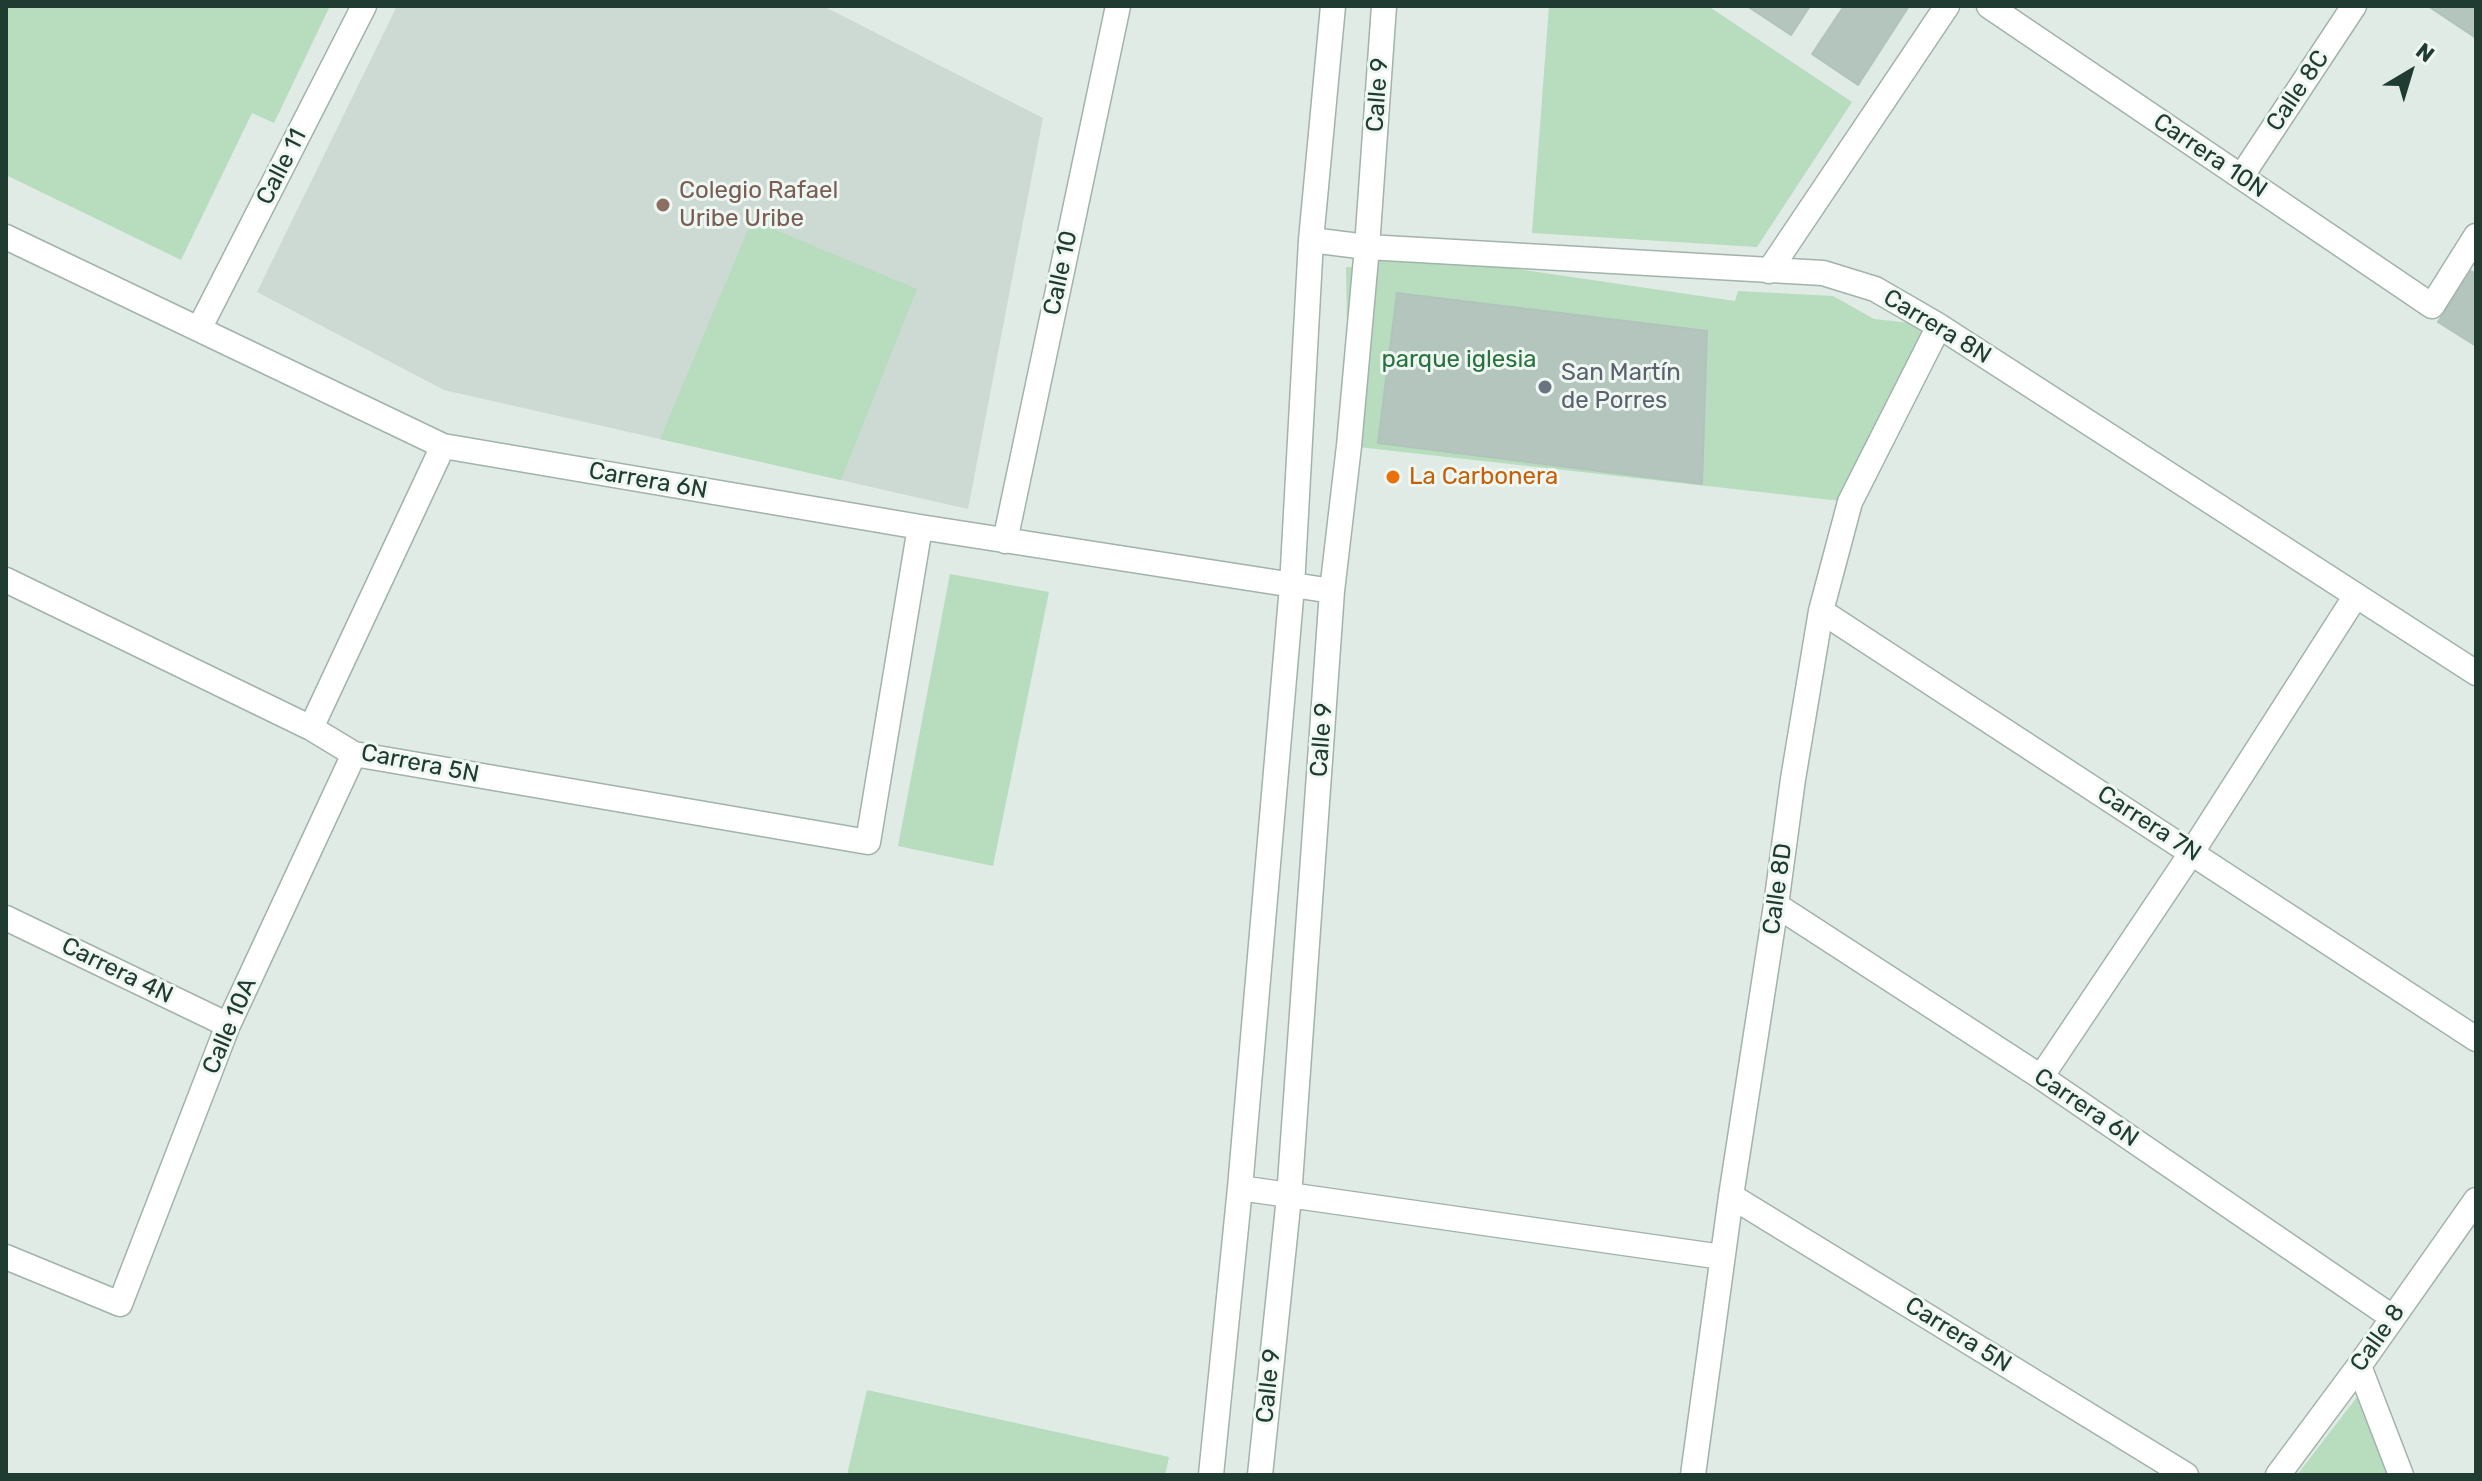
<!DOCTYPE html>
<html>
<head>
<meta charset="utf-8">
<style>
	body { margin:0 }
	#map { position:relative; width:2482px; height:1481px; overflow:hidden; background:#dfebe4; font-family:Rubik,sans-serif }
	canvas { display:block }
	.frame { position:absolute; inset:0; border:8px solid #203b31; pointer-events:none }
	.north { position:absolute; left:2370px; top:32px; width:80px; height:80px; -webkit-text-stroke:6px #eff7f3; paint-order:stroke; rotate:38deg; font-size:22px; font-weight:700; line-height:32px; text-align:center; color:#203b31 }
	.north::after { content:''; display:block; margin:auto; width:28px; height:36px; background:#203b31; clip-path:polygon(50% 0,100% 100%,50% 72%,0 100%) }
</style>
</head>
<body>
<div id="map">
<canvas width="2482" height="1481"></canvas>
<div class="frame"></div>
<div class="north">N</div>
</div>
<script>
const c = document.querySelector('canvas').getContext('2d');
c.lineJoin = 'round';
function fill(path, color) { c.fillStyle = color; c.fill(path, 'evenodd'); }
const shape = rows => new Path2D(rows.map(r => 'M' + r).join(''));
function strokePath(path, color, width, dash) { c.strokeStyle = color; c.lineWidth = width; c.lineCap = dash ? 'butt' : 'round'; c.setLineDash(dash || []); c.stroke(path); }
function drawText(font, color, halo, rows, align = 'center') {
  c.font = font + ' Rubik,sans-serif'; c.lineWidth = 6; c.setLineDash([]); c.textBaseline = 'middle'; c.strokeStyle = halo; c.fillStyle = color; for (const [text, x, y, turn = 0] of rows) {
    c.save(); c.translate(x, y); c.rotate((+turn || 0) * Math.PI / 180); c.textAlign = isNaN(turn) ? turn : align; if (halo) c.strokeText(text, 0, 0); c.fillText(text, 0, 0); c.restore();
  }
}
fill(shape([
	[397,6,823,6,1043,118,968,509,444,390,257,292]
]), '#cddad3');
fill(shape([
	[6,6,330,6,274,123,252,113,181,260,6,175],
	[1549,6,1708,6,1852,102,1757,247,1532,233],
	[752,220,917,289,841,480,660,439],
	[1367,247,1735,301,1738,291,1833,296,1874,319,1939,326,1850,502,1349,446,1346,267,1365,268],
	[950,574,1049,592,993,866,898,846],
	[867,1390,1169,1457,1165,1475,847,1475],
	[2357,1397,2388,1475,2297,1475]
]), '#b7dcbe');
const building = shape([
	[1747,6,1810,6,1791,35,1747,6],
	[1844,6,1909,6,1858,85,1812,54,1844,6],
	[2428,6,2476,6,2476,38,2428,6],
	[2471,271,2476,274,2476,346,2438,322,2471,271],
	[1397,293,1707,331,1702,484,1378,443,1397,293]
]);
fill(building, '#b4c5bd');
strokePath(building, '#b1c4bb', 2);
const minor = shape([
	[1989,6,2432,306,2476,236],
	[2241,177,2354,6],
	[6,237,443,446,920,527,1332,591],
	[1311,240,1367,247,1823,273,1875,289,1939,326,2476,673],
	[1769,271,1947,6],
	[199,329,364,6],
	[1005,541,1118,6],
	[6,580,311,728,354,754,868,842,920,527],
	[1821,611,2476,1039],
	[311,728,443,446],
	[1776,905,2041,1077,2392,1317],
	[6,918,228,1025],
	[2041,1077,2192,852,2355,597],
	[1240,1188,1722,1257],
	[1731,1196,2186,1475],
	[6,1257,120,1304,228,1025,354,754],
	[2359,1366,2401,1475],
	[1211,1475,1240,1188,1292,586,1311,240,1333,6],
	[1260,1475,1289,1197,1332,591,1349,446,1367,247,1384,6],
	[1693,1475,1731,1196,1776,905,1793,779,1821,611,1850,502,1939,326],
	[2278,1475,2359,1366,2476,1200]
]);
strokePath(minor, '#a2b3ab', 27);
strokePath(minor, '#fff', 24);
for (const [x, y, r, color] of [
	[663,205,8,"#8d6e63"],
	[1545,387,8,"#6b7280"],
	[1393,477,8,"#e8710a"]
]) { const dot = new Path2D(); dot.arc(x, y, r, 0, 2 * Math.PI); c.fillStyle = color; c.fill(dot); strokePath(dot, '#eff7f3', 3); }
drawText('24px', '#203b31', '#eff7f3', [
	["Calle 8C",2298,91,-56],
	["Calle 9",1378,95,-86],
	["Carrera 10N",2210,156,34],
	["Calle 11",282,167,-63],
	["Calle 10",1061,273,-78],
	["Carrera 8N",1937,327,31],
	["Carrera 6N",648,481,10],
	["Calle 9",1322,740,-86],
	["Carrera 5N",420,764,11],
	["Carrera 7N",2149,824,33],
	["Calle 8D",1778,889,-82],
	["Carrera 4N",117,971,26],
	["Calle 10A",230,1026,-67],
	["Carrera 6N",2086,1108,34],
	["Carrera 5N",1958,1335,32],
	["Calle 8",2378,1338,-55],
	["Calle 9",1269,1386,-84]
]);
drawText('24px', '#785e54', '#eff7f3', [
	["Colegio Rafael",679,191],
	["Uribe Uribe",679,219]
], 'left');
drawText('24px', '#297240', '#eff7f3', [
	["parque iglesia",1459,360]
]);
drawText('24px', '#5b616d', '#eff7f3', [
	["San Martín",1561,373],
	["de Porres",1561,401]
], 'left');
drawText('24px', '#c56008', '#eff7f3', [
	["La Carbonera",1409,477]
], 'left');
</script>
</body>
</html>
